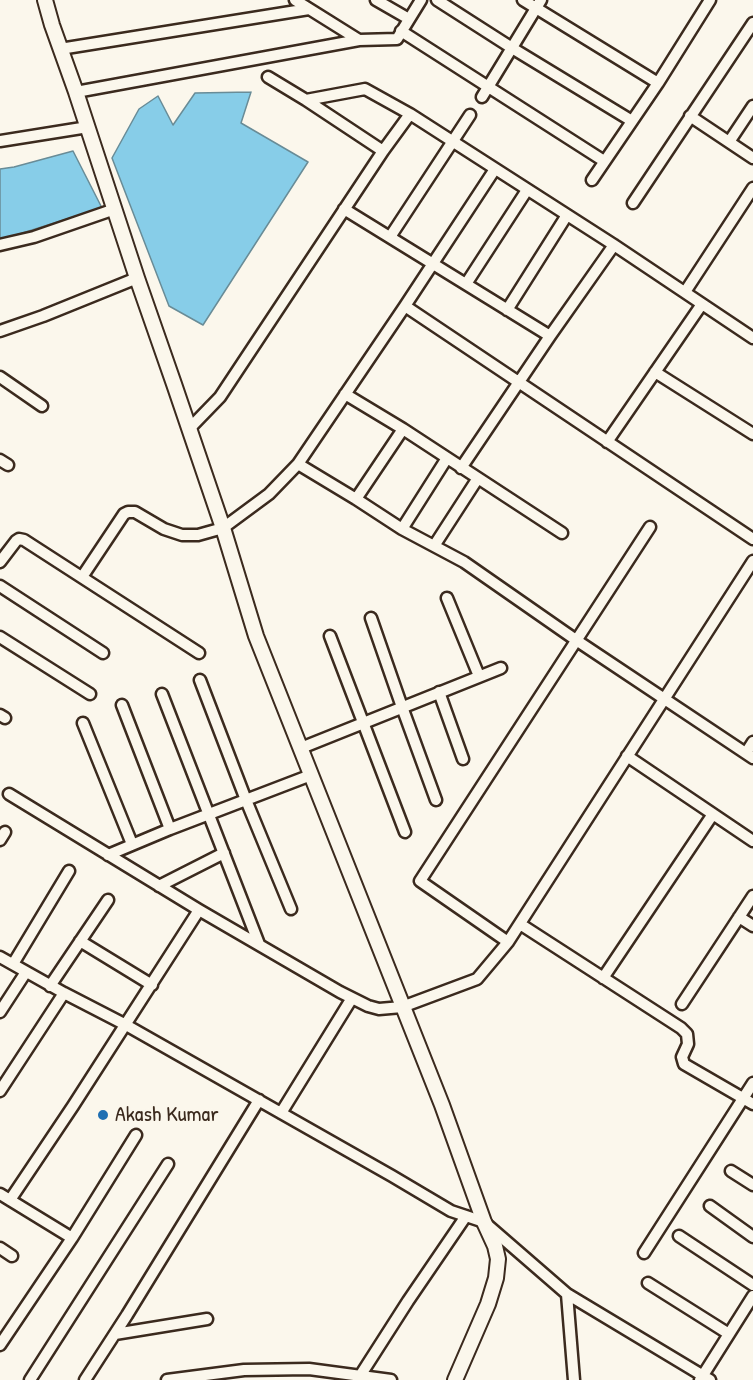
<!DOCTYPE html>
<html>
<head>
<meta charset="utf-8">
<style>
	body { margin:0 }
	canvas { display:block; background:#fbf7ec }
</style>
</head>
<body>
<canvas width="753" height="1380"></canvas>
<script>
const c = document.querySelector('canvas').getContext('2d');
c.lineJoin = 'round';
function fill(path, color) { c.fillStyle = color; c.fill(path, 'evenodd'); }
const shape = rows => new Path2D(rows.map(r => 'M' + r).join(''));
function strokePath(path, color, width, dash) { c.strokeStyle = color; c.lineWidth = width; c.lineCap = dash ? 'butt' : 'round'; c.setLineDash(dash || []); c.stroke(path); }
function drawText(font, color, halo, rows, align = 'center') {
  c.font = font + ' "Patrick Hand",sans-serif'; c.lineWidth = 4.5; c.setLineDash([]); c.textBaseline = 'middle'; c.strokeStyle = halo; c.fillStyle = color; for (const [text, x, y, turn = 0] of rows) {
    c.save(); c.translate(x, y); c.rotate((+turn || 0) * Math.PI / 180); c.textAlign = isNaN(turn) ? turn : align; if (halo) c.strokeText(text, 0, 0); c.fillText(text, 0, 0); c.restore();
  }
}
const water = shape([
	[251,92,241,123,308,162,203,325,169,306,112,158,139,109,158,96,173,125,195,93,251,92],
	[73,151,102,208,0,240,0,169,14,167,73,151]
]);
fill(water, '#87cde8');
strokePath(water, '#698c97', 1.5);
const street = shape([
	[295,0,359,40],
	[376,0,409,19],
	[437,0,512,48,632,121],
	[523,0,658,83],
	[401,31,604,161],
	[60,49,309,9],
	[268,77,306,100,383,151],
	[76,92,359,40,397,39,421,0],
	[482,97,541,0],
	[306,100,365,89,410,114,614,245,753,338],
	[690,116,753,158],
	[0,141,88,127],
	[729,142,753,106],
	[592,180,658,83,710,0],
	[633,203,753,23],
	[344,209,550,336],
	[390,237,470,115],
	[0,245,34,237,115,209],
	[466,284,527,190],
	[685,292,753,188],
	[405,306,753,539],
	[507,310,567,215],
	[0,331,43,316,137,278],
	[655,372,753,434],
	[0,377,42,406],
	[345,394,403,429,562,533],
	[189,429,220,397,383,151,410,114],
	[607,442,702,304],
	[0,460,8,465],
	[298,464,356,499,402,529,464,562,576,640,753,758],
	[461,468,550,336,614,245],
	[356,499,403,429],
	[402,529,447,458],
	[434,546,478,478],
	[0,562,16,541,19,539,24,540,199,653],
	[82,577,124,514,128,512,135,512,164,529,182,535,198,535,223,528,269,494,298,464,405,306,495,169],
	[0,586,103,653],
	[447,598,479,676],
	[371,618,402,707,436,800],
	[330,636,405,832],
	[0,637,90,694],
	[200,680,246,800,291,909],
	[439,692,463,759],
	[162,694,259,944],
	[122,705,170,829],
	[0,715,5,718],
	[83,723,132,844],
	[301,748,501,668],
	[746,753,753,742],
	[627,756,753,841],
	[9,794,199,910,340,992,368,1006,379,1009,402,1007,477,979,508,942,753,561],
	[0,840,5,832],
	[108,855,170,829,311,775],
	[159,886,224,853],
	[739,917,753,926],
	[520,924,681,1028,687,1034,688,1044,682,1057,684,1064,753,1104],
	[80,941,152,985],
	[508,942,420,881,650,527],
	[0,957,64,993,126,1025,392,1176,451,1211,484,1222,567,1294,710,1380],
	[13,964,69,871],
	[603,978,713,814],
	[50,986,108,900],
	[682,1004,753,896],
	[0,1012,26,972],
	[0,1091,64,993],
	[281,1113,352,998],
	[731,1171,753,1185],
	[0,1194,72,1238],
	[10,1200,73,1106,199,910],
	[710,1206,753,1237],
	[679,1236,753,1285],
	[0,1248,12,1256],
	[644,1253,753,1083],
	[648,1283,729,1334],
	[567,1294,574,1380],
	[115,1334,207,1319],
	[0,1345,72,1238,136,1135],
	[360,1376,408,1301,466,1216],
	[30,1380,168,1164],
	[85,1380,127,1315,259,1100],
	[167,1380,244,1370,309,1369,391,1380],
	[700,1380,753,1296]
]);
const secondary = shape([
	[45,0,52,25,76,92,137,278,174,384,223,528,256,636,442,1105,484,1222,495,1246,498,1259,496,1278,488,1304,455,1380]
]);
strokePath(street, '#3b2a1e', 15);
strokePath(secondary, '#3b2a1e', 18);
strokePath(street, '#fbf7ec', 10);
strokePath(secondary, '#fbf7ec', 14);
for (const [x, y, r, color] of [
	[103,1115,6,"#1f6fb2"]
]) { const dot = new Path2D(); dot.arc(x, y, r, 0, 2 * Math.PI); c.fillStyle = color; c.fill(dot); strokePath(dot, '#fbf7ec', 2); }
drawText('22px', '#3b2a1e', '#fbf7ec', [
	["Akash Kumar",115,1115]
], 'left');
</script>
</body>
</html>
